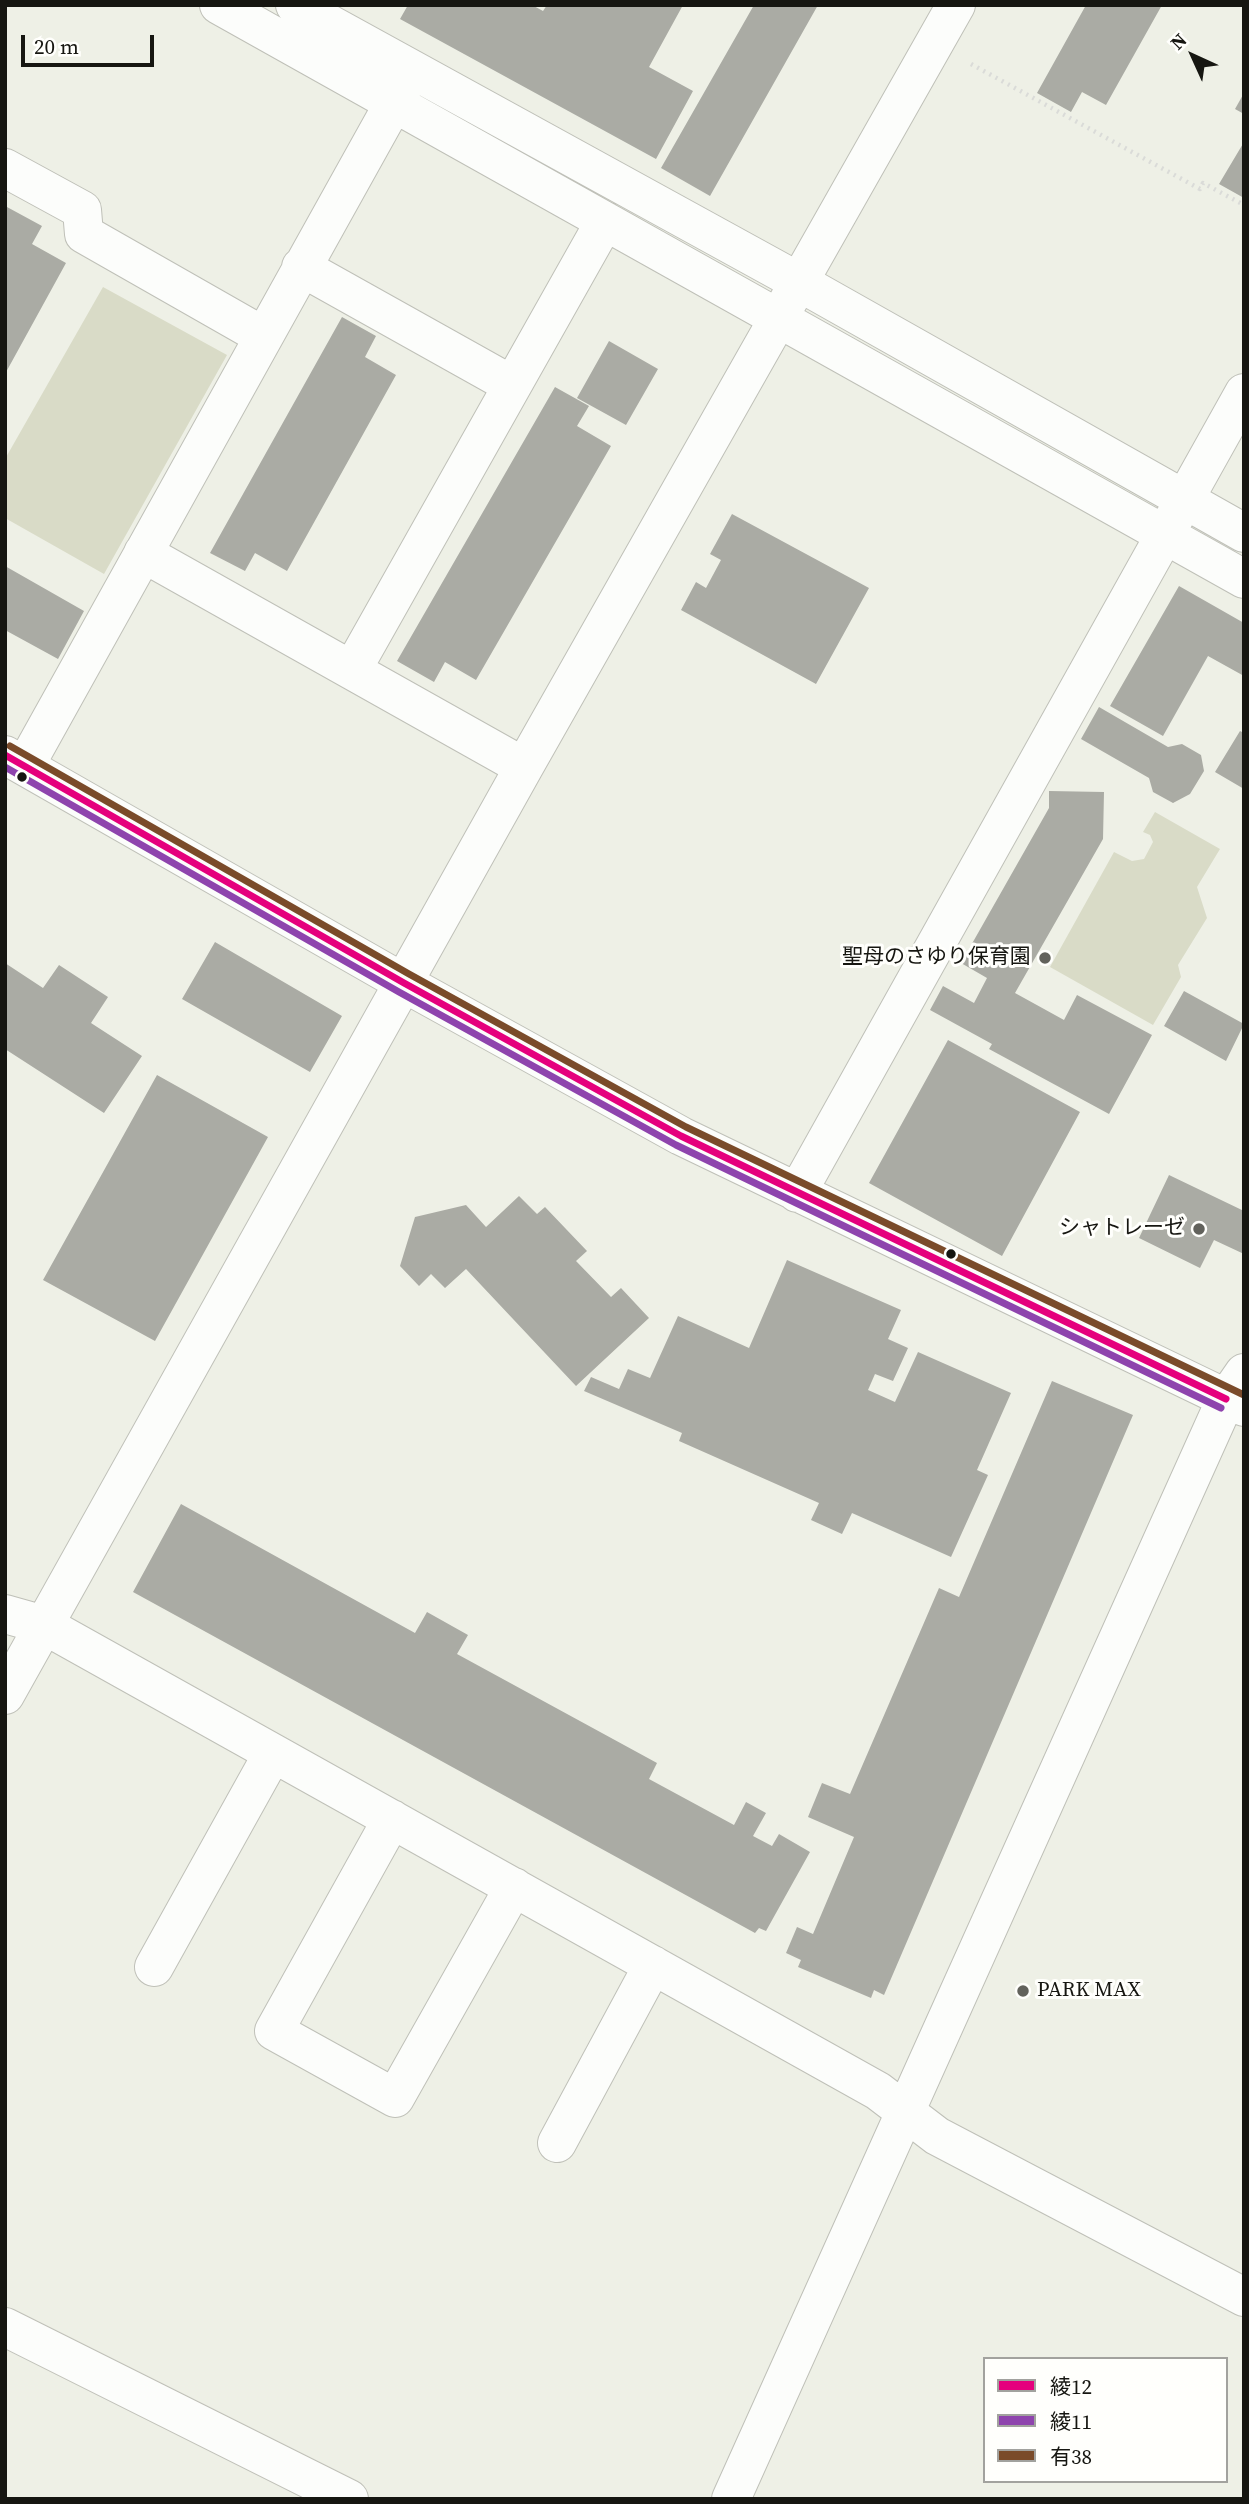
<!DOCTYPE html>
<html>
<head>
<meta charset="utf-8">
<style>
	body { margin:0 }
	#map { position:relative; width:1249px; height:2504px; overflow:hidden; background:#eef0e6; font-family:"Source Serif 4","Noto Sans JP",serif }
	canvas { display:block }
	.frame { position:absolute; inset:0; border:7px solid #161611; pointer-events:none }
	.legend { position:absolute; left:983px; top:2357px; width:245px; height:126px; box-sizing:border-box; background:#fffffc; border:2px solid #a2a29e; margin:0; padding:9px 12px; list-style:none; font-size:21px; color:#161611 }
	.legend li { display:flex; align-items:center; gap:14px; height:35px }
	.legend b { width:35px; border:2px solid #a2a29e }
	.north { position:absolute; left:1158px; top:21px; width:70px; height:70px; -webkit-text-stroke:5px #fffffc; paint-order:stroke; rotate:315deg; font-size:19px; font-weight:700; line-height:28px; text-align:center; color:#161611 }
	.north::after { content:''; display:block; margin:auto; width:24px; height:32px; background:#161611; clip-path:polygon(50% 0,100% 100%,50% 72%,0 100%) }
	.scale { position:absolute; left:21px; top:35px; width:133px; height:32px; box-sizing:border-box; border:4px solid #161611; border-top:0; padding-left:9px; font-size:21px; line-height:24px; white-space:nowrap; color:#161611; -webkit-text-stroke:5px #fffffc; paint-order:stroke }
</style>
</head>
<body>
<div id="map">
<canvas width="1249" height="2504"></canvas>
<div class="frame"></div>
<ul class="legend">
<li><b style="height:9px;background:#e5007d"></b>綾12</li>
<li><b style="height:9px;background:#8e44ad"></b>綾11</li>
<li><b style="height:9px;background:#7a4b2a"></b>有38</li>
</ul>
<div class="north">N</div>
<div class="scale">20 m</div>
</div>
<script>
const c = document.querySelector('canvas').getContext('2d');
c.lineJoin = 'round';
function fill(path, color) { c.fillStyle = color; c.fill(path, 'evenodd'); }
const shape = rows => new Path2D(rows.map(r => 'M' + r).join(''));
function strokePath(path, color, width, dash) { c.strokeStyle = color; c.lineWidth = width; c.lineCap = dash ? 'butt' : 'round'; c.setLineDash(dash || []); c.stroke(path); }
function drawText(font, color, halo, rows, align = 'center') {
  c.font = font + ' "Source Serif 4","Noto Sans JP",serif'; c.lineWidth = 6; c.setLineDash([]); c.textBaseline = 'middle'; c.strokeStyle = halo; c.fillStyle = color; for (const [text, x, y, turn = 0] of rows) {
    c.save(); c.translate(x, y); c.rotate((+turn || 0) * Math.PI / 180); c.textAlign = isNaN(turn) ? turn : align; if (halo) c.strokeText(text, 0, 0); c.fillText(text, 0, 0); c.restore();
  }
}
fill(shape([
	[103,287,227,355,104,574,5,518,5,459],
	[1155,812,1220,849,1197,887,1207,918,1178,965,1181,977,1153,1025,1050,967,1114,852,1132,861,1144,859,1153,842,1150,835,1143,832]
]), '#d9dbc7');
fill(shape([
	[408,5,532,5,543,11,547,5,683,5,649,67,693,91,656,159,400,19],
	[754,5,818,5,710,196,661,168],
	[1086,5,1162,5,1106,105,1082,92,1071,112,1037,93],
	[1244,93,1244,114,1235,109],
	[1244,142,1244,198,1219,184],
	[7,207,42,226,32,244,66,263,5,374,5,210],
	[342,317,376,336,365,357,396,375,287,571,255,553,245,571,210,553],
	[609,341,658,369,626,425,577,398],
	[555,387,589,406,577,426,611,446,476,680,445,662,434,682,397,661],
	[732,514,869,588,816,684,681,610,696,582,706,588,721,560,710,554],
	[5,566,84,611,58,659,5,630],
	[1179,586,1244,623,1244,676,1208,656,1163,736,1110,706],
	[1099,707,1168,747,1182,744,1201,755,1204,771,1190,794,1173,803,1153,792,1149,778,1081,739],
	[1240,731,1244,733,1244,789,1215,772],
	[1049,791,1104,792,1103,839,1015,993,1064,1020,1077,995,1152,1035,1109,1114,989,1049,992,1044,930,1010,943,986,974,1003,987,978,961,963,1049,808],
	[215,942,342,1016,310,1072,182,999],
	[5,963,43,988,59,965,108,997,91,1023,142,1056,104,1113,5,1049],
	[1184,991,1244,1024,1226,1061,1164,1026],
	[948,1040,1080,1112,1002,1256,869,1183],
	[157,1075,268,1137,155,1341,43,1280],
	[1169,1175,1244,1211,1244,1254,1214,1240,1200,1268,1139,1238],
	[519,1196,537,1214,545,1207,587,1251,576,1261,611,1297,621,1288,649,1318,576,1386,466,1269,445,1288,431,1274,419,1286,400,1266,415,1217,466,1205,486,1227],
	[787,1260,901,1310,888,1339,908,1348,893,1381,875,1374,868,1390,895,1402,918,1352,1011,1393,977,1470,988,1475,951,1557,852,1513,842,1534,811,1520,819,1503,679,1441,682,1433,584,1391,591,1377,619,1389,628,1369,650,1378,678,1316,749,1348],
	[1052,1381,1133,1415,884,1995,874,1990,871,1998,798,1967,801,1960,786,1953,797,1927,813,1934,854,1837,808,1817,822,1783,850,1794,939,1588,959,1597],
	[181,1504,415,1633,427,1612,468,1635,457,1654,657,1763,649,1779,734,1825,746,1802,766,1813,753,1836,772,1846,779,1834,810,1852,766,1931,759,1928,755,1933,133,1592]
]), '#aaaba4');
const minor = shape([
	[219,5,1244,579],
	[295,5,799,282,1244,533],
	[5,168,82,210,84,234,263,336],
	[301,267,512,385],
	[143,553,524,767],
	[352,670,605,221],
	[5,755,404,983,681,1136,1244,1407],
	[25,766,405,83],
	[797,1193,1244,393],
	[5,1614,44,1625,878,2091,937,2136,1244,2297],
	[5,1695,524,767,956,5],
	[392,1819,274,2031,395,2098,514,1887],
	[154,1967,273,1753],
	[557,2143,653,1965],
	[5,2327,349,2499],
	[731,2499,1226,1399,1244,1373]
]);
strokePath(minor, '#bfc0b8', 40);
strokePath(shape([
	[971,64,1200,189,1203,183,1244,205]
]), '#dadbd8', 4.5, [2, 5]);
strokePath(minor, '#fcfdfb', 38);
strokePath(shape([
	[5,755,404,983,681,1136,1226,1399]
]), '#e5007d', 7);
strokePath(shape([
	[5,767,399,992,676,1145,1221,1408]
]), '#8e44ad', 7);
strokePath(shape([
	[10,746,409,974,686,1127,1244,1395]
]), '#7a4b2a', 7);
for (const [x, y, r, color] of [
	[22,777,6,"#161611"],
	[1045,958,7,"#62625c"],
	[1199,1229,7,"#62625c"],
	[951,1254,6,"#161611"],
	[1023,1991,7,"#62625c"]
]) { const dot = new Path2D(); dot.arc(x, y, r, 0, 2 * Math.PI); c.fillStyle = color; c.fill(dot); strokePath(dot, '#fffffc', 2.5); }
drawText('21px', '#161611', '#fffffc', [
	["聖母のさゆり保育園",1031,958],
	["シャトレーゼ",1185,1229],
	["PARK MAX",1037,1991,"left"]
], 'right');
</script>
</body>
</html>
